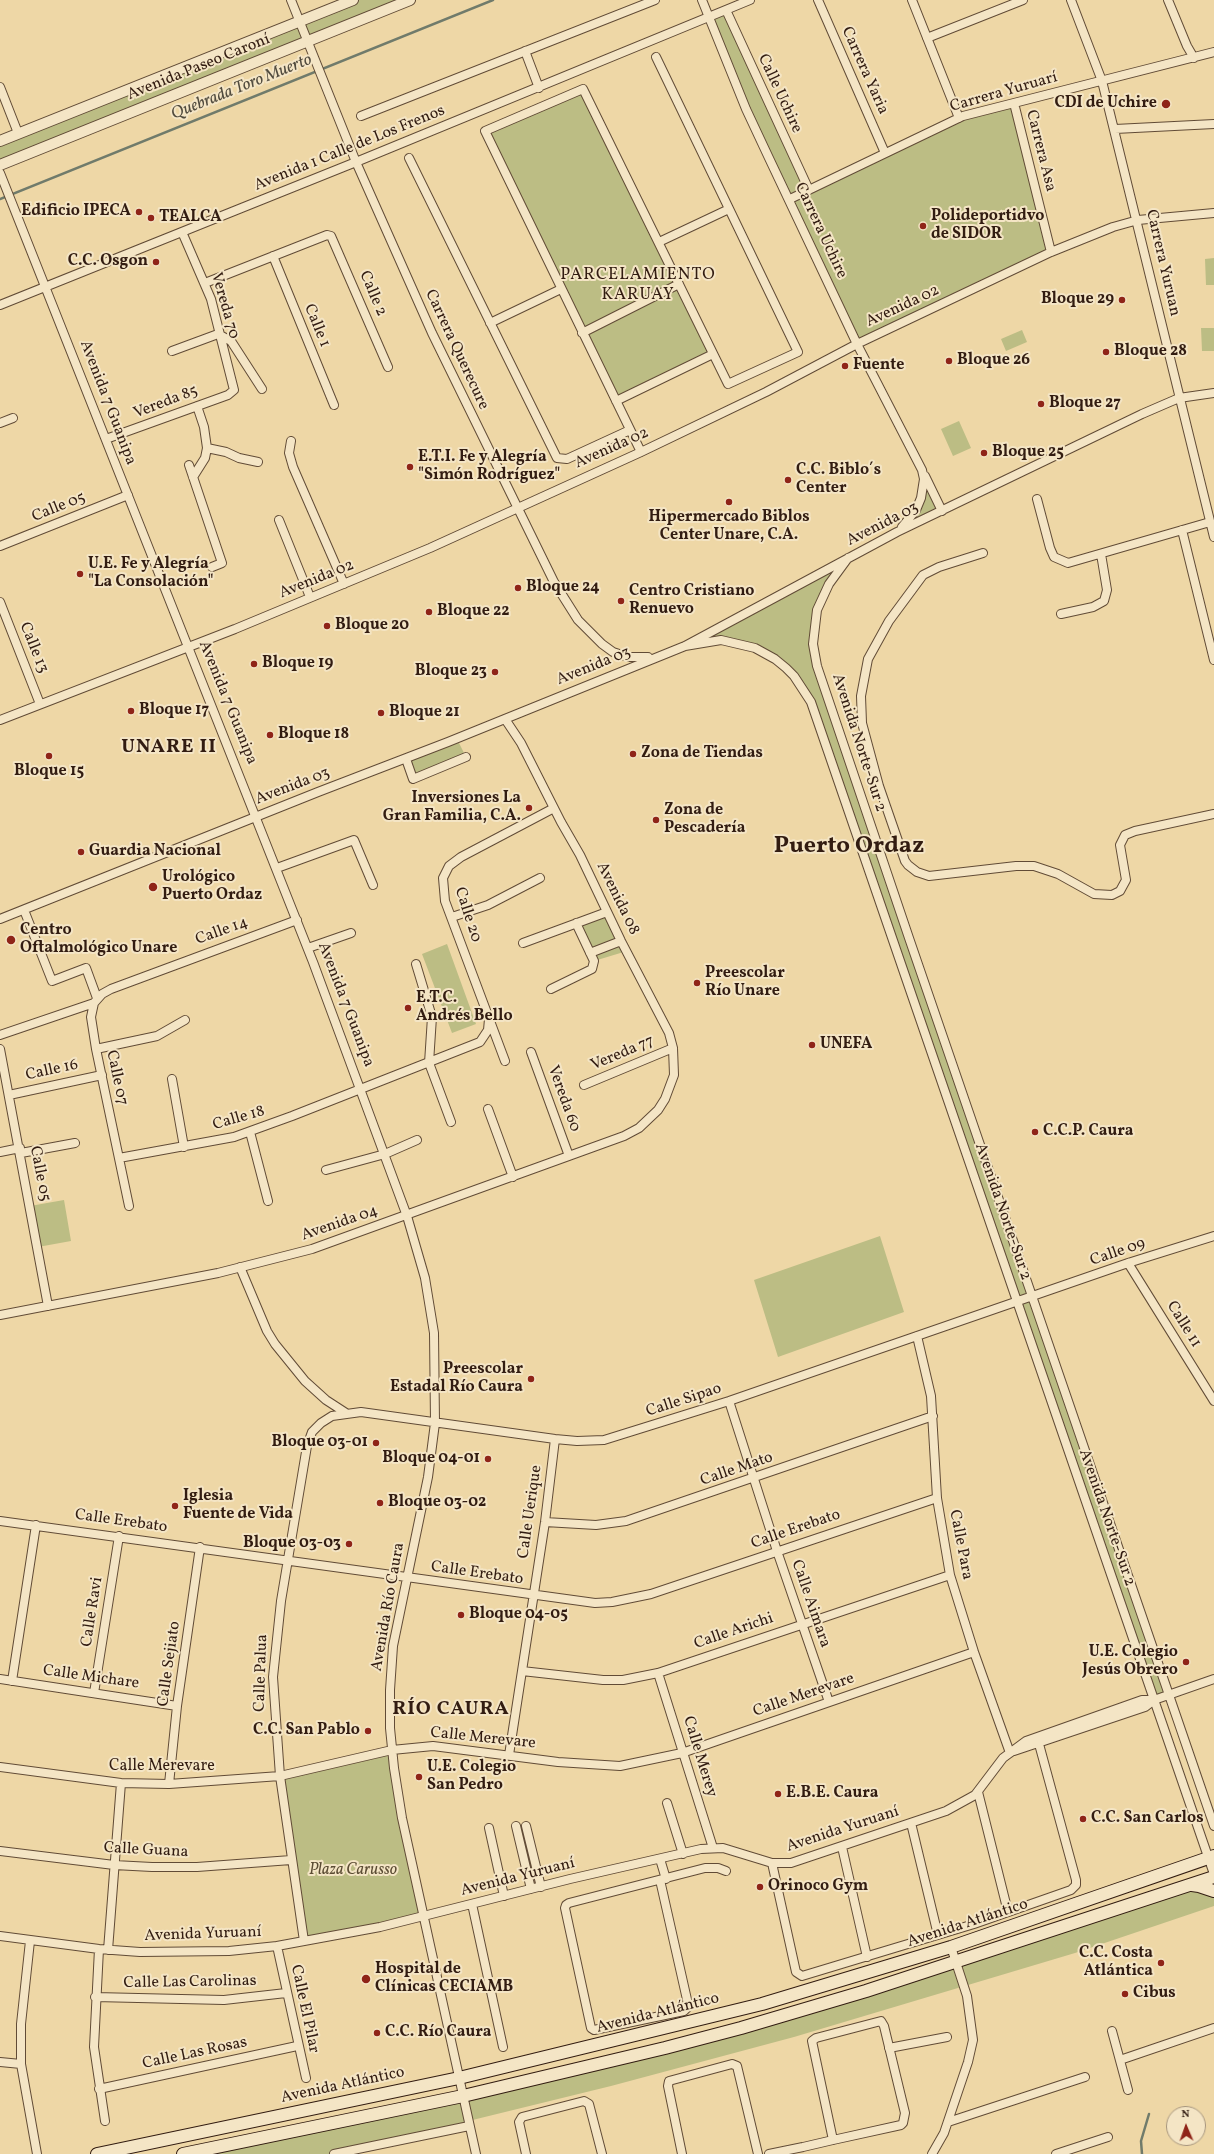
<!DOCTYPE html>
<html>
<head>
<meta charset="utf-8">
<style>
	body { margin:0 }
	#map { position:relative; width:1214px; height:2154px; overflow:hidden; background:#eed7a6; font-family:Vollkorn,serif }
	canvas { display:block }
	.north { position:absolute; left:1166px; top:2106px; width:40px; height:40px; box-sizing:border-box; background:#f4e5c5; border:1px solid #a6957d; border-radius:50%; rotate:358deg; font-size:11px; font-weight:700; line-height:16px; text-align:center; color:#321c11 }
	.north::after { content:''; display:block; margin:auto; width:14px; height:18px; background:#8f2418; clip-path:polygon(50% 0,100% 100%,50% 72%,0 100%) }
</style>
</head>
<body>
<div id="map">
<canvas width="1214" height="2154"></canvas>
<div class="north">N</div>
</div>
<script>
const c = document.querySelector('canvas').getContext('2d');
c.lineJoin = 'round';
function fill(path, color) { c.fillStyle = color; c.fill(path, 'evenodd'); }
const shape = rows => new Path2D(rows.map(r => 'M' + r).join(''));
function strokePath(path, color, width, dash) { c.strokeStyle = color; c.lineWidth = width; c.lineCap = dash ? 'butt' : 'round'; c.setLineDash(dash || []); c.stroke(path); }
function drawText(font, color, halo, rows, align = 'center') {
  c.font = font + ' Vollkorn,serif'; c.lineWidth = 4; c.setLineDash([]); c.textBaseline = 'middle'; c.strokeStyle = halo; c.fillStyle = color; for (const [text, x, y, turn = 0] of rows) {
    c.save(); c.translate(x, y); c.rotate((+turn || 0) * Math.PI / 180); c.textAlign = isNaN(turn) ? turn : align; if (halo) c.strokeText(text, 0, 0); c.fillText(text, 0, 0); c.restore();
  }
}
fill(shape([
	[353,0,410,0,0,165,0,141],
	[726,10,810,190,951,121,1014,103,1051,252,859,344,790,199,708,17],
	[583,89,713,354,616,401,485,131],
	[1214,258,1214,285,1206,285,1205,259],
	[1201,328,1214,328,1214,351,1202,351],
	[1022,330,1027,342,1006,351,1001,339],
	[959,421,971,448,953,456,941,429],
	[924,479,942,511,897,532,910,519],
	[848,558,821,597,813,644,1169,1695,1154,1700,811,702,786,668,734,642,685,646],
	[457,739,466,757,413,779,406,759],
	[607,912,627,951,594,961,576,923],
	[447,944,476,1024,452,1033,422,954],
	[64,1200,71,1241,38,1247,30,1206],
	[880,1236,904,1312,778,1357,754,1280],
	[392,1750,423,1916,304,1941,280,1776],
	[1189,1885,1214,1891,1214,1906,1075,1953,794,2037,611,2086,334,2154,183,2154,665,2048]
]), '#bcbd84');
strokePath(shape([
	[0,199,493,0],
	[1142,2154,1141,2141,1149,2114]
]), '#707b6b', 2.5);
const minor = shape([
	[291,0,356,162,432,333,554,582,578,620,602,644,613,652,628,657,648,657],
	[702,0,746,109,768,156,857,344,922,470,924,479,921,498,916,510,902,527],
	[818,0,885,153],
	[912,0,959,118],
	[1071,0,1102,81,1214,537],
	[1168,0,1187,46,1194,58],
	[726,10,809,190],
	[927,38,1023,0],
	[525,51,539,88],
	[0,87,18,133],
	[1014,103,1051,252],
	[361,116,655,0],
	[1115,129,1214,124],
	[409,158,557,458,567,459,630,430],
	[0,173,313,962,407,1216,425,1278,434,1333,435,1423,428,1477,393,1646,390,1690,390,1728,394,1768,402,1818,476,2154],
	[790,199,963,116,1214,52],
	[659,242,729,209],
	[273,256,334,405],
	[205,283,327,235,331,236,388,367],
	[0,305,356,162,750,0],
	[490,323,561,289],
	[582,333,679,284],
	[172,351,218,334,231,341,262,389],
	[616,401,713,354],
	[0,423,13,418],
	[106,439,228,395,234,390,211,299,182,232],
	[291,441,289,453,293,467,344,584],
	[207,448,226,452,239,458,258,462],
	[641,452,485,131,583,89,728,384,798,352,656,57],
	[189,465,222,563,212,567],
	[925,476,942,511],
	[193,477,205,458,207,448,204,427,197,406],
	[1037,499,1050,548,1054,557,1068,563,1210,522],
	[279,520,310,597],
	[1182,530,1214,660],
	[0,546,128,495],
	[983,553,939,567,923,575,889,621,868,659,861,696,862,723,879,786,905,861,908,865,917,872,929,876,1016,866,1034,866,1058,874,1094,894,1112,895,1120,891,1126,880,1120,845,1125,835,1135,831,1214,814],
	[848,558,829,584,817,610,813,644,817,666,909,938,1214,1826],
	[0,602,40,704],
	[1061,614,1093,607,1104,601,1107,590,1101,554],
	[685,646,721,640,755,648,775,659,786,668,794,676,811,702,1214,1874],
	[0,720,235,629,430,548,641,452,766,392,857,344,1051,252,1113,227,1138,220,1214,213],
	[406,759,413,779,466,757],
	[277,868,354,840,373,885],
	[24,910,52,981,86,968,97,998],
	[452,917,488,905,540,878],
	[0,919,318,792,448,742,685,646,897,532,1142,414,1179,398,1214,393],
	[523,943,607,912],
	[308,948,351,933],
	[590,953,621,941],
	[416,964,432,1017,429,1063,451,1122],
	[551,989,592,969,594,961,576,923],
	[0,1035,94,1003],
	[0,1049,48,1306],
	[96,1049,157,1036,185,1020],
	[531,1052,569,1156],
	[505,1061,445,901,443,878,449,866,461,857,554,808],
	[172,1079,184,1147],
	[584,1085,673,1048],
	[9,1095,102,1075],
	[488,1109,513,1177],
	[250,1132,268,1201],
	[0,1152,20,1148],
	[21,1153,75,1143],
	[119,1158,234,1137,292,1116,480,1042,488,1030,489,1019],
	[326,1170,385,1154,417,1140],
	[129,1206,96,1049,91,1017,94,1003,102,994,111,989,297,920],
	[1128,1263,1214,1401],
	[240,1267,267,1331,275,1344,305,1381,326,1400,346,1413],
	[0,1315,218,1273,312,1249,624,1136,639,1128,658,1110,665,1099,674,1075,673,1048,669,1033,621,941,580,855,561,822,521,743,505,719],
	[917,1336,931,1396,937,1498,950,1575,974,1652,1010,1753],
	[729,1401,777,1551,829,1702],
	[0,1521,595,1603,612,1602,651,1594,937,1498],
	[545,1522,596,1525,626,1521,933,1416],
	[522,1671,603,1680,623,1680,658,1673,950,1575],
	[658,1673,713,1848],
	[0,1679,177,1706],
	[12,1681,36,1525],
	[94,1693,119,1536],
	[1014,1751,1145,1707,1154,1700,1214,1679],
	[509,1755,545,1522,555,1439],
	[0,1767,121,1783,169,1784,280,1776,392,1750,433,1746,558,1762,620,1766,682,1753,974,1652],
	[169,1784,177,1706,200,1547],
	[978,1792,1008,1912],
	[667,1803,683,1854],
	[911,1823,938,1935],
	[516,1826,531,1889],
	[526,1826,541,1887],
	[489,1828,504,1896],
	[842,1847,867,1957],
	[0,1851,114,1865,152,1867,197,1867,291,1860],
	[660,1859,666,1879],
	[772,1863,796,1972,802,1976,974,1924,1071,1890,1076,1885,1076,1880,1039,1744],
	[660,1880,688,2004,687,2008,684,2011,594,2030,591,2028,565,1908,566,1905,569,1903,705,1868,718,1868,726,1871],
	[472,1904,503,2047],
	[0,1936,99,1949,140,1952,229,1951,277,1946,380,1927,570,1879,701,1849,723,1848,772,1863,791,1863,946,1811,975,1795,1003,1758,1026,1741,1142,1700,1154,1700],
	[30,1941,21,2024,21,2064,37,2154],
	[304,1941,280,1776,273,1677,281,1601,307,1446,312,1432,321,1423,332,1416,361,1412,555,1439,577,1441,604,1440,729,1401,1128,1263,1214,1236],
	[277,1946,306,2078],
	[99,1949,94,2047,105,2121],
	[108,1950,121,1783],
	[95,1997,224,2000,286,1993],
	[1112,2031,1128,2090],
	[889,2048,947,2037],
	[1120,2060,1214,2028],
	[0,2062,21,2064],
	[99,2089,297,2046],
	[948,2122,1085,2077],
	[334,2154,469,2126],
	[526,2154,519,2122,522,2117,584,2101,589,2104,602,2154],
	[682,2154,668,2086,669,2081,732,2064,737,2066,758,2154],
	[769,2154,803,2147,833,2140,901,2125,903,2123,905,2113,884,2026,881,2021,816,2038,812,2041,833,2140],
	[932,2154,944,2133,968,2062,973,2040,967,1996,951,1947],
	[1056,2154,1108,2137]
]);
const tertiary = shape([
	[0,141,353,0],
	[0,165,410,0]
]);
const secondary = shape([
	[1192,1885,1199,1886,1214,1891],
	[97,2154,459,2078,762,2004,951,1947,1214,1856],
	[183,2154,463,2096,665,2048,741,2028,866,1991,1214,1877]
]);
strokePath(minor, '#614b36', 10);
strokePath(tertiary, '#614b36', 12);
strokePath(secondary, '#321c11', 14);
strokePath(minor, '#f4e5c5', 8);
strokePath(tertiary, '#f4e5c5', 10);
strokePath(secondary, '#f4e5c5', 12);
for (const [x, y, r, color] of [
	[1166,104,5,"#8f2418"],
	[139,212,4,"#8f2418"],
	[151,218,4,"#8f2418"],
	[923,226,4,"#8f2418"],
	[156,262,4,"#8f2418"],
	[1122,300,4,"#8f2418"],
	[1106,352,4,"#8f2418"],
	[949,361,4,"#8f2418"],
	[845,366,4,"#8f2418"],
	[1041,404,4,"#8f2418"],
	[984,453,4,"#8f2418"],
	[410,467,4,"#8f2418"],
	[788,480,4,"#8f2418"],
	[729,502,4,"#8f2418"],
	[80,574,4,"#8f2418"],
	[518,588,4,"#8f2418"],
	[621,601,4,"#8f2418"],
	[429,612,4,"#8f2418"],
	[327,626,4,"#8f2418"],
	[254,664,4,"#8f2418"],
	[495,672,4,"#8f2418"],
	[131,711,4,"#8f2418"],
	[381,713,4,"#8f2418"],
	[270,735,4,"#8f2418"],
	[633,754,4,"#8f2418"],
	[49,756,4,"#8f2418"],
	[529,808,4,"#8f2418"],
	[656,820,4,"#8f2418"],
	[81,852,4,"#8f2418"],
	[153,887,5,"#8f2418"],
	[11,940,5,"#8f2418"],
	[697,983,4,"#8f2418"],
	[408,1008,4,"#8f2418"],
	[812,1045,4,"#8f2418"],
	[1035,1132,4,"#8f2418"],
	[531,1379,4,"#8f2418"],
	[376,1443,4,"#8f2418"],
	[488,1459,4,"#8f2418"],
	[380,1503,4,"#8f2418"],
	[175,1506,4,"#8f2418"],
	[349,1544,4,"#8f2418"],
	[461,1615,4,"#8f2418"],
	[1186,1662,4,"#8f2418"],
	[368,1731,4,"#8f2418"],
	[419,1777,4,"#8f2418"],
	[778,1794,4,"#8f2418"],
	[1083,1819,4,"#8f2418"],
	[760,1887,4,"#8f2418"],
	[1161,1963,4,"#8f2418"],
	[366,1979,5,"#8f2418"],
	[1125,1994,4,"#8f2418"],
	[377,2033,4,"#8f2418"]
]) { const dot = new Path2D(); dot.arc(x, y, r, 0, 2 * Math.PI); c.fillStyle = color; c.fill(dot); strokePath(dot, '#f4e5c5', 1.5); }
drawText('16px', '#321c11', '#f4e5c5', [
	["Avenida Paseo Caroní",199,68,-22],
	["Carrera Yaria",864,71,66],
	["Carrera Yuruarí",1004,93,-16],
	["Calle Uchire",779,94,65],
	["Avenida 1 Calle de Los Frenos",350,149,-22],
	["Carrera Asa",1040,151,76],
	["Carrera Uchire",820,231,65],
	["Carrera Yuruan",1162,263,77],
	["Calle 2",372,294,67],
	["Vereda 70",224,306,74],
	["Avenida 02",903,307,-25],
	["Calle 1",316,326,68],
	["Carrera Querecure",456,350,65],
	["Avenida 7 Guanipa",107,403,69],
	["Vereda 85",166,403,-21],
	["Avenida 02",612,449,-24],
	["Calle 05",59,508,-22],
	["Avenida 03",883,525,-27],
	["Avenida 02",317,580,-22],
	["Calle 13",33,648,68],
	["Avenida 03",594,667,-22],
	["Avenida 7 Guanipa",227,703,68],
	["Avenida Norte-Sur 2",858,743,72],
	["Avenida 03",293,787,-21],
	["Avenida 08",617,899,64],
	["Calle 20",467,915,72],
	["Calle 14",222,932,-20],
	["Avenida 7 Guanipa",345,1005,69],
	["Vereda 77",623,1054,-23],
	["Calle 16",52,1071,-12],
	["Calle 07",116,1078,78],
	["Vereda 60",563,1099,70],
	["Calle 18",239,1119,-16],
	["Calle 05",39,1174,79],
	["Avenida Norte-Sur 2",1002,1212,71],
	["Avenida 04",340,1224,-19],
	["Calle 09",1118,1253,-19],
	["Calle 11",1183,1325,58],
	["Calle Sipao",684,1401,-18],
	["Calle Mato",737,1470,-19],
	["Calle Uerique",531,1512,-82],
	["Avenida Norte-Sur 2",1106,1518,71],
	["Calle Erebato",121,1522,8],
	["Calle Erebato",796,1530,-19],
	["Calle Para",960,1545,79],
	["Calle Erebato",477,1574,8],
	["Calle Aimara",810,1604,71],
	["Avenida Río Caura",389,1607,-80],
	["Calle Ravi",93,1612,-81],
	["Calle Arichi",734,1632,-19],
	["Calle Sejiato",170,1664,-82],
	["Calle Palua",262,1673,-88],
	["Calle Michare",91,1678,8],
	["Calle Merevare",804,1696,-19],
	["Calle Merevare",483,1739,6],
	["Calle Merey",699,1757,73],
	["Calle Merevare",162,1767],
	["Avenida Yuruaní",843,1830,-18],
	["Calle Guana",146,1851,3],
	["Avenida Yuruaní",518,1878,-14],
	["Avenida Atlántico",968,1924,-18],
	["Avenida Yuruaní",203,1935,-2],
	["Calle Las Carolinas",190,1983,-1],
	["Calle El Pilar",304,2009,78],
	["Avenida Atlántico",658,2014,-14],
	["Calle Las Rosas",195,2054,-12],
	["Avenida Atlántico",343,2086,-12]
]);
drawText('bold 16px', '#321c11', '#f4e5c5', [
	["CDI de Uchire",1157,104,"right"],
	["Edificio IPECA",131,212,"right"],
	["Polideportidvo",931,217],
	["de SIDOR",931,235],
	["TEALCA",159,218],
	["C.C. Osgon",148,262,"right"],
	["Bloque 29",1114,300,"right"],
	["Bloque 28",1114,352],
	["Bloque 26",957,361],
	["Fuente",853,366],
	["Bloque 27",1049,404],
	["Bloque 25",992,453],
	["E.T.I. Fe y Alegría",418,458],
	["\"Simón Rodríguez\"",418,476],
	["C.C. Biblo´s",796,471],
	["Center",796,489],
	["Hipermercado Biblos",729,518,"center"],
	["Center Unare, C.A.",729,536,"center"],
	["U.E. Fe y Alegría",88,565],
	["\"La Consolación\"",88,583],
	["Bloque 24",526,588],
	["Centro Cristiano",629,592],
	["Renuevo",629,610],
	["Bloque 22",437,612],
	["Bloque 20",335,626],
	["Bloque 19",262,664],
	["Bloque 23",487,672,"right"],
	["Bloque 17",139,711],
	["Bloque 21",389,713],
	["Bloque 18",278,735],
	["Zona de Tiendas",641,754],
	["Bloque 15",49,772,"center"],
	["Inversiones La",521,799,"right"],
	["Gran Familia, C.A.",521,817,"right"],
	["Zona de",664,811],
	["Pescadería",664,829],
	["Guardia Nacional",89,852],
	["Urológico",162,878],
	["Puerto Ordaz",162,896],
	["Centro",20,931],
	["Oftalmológico Unare",20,949],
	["Preescolar",705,974],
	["Río Unare",705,992],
	["E.T.C.",416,999],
	["Andrés Bello",416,1017],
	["UNEFA",820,1045],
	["C.C.P. Caura",1043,1132],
	["Preescolar",523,1370,"right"],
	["Estadal Río Caura",523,1388,"right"],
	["Bloque 03-01",368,1443,"right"],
	["Bloque 04-01",480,1459,"right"],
	["Iglesia",183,1497],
	["Fuente de Vida",183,1515],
	["Bloque 03-02",388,1503],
	["Bloque 03-03",341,1544,"right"],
	["Bloque 04-05",469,1615],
	["U.E. Colegio",1178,1653,"right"],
	["Jesús Obrero",1178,1671,"right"],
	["C.C. San Pablo",360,1731,"right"],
	["U.E. Colegio",427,1768],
	["San Pedro",427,1786],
	["E.B.E. Caura",786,1794],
	["C.C. San Carlos",1091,1819],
	["Orinoco Gym",768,1887],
	["C.C. Costa",1153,1954,"right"],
	["Atlántica",1153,1972,"right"],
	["Hospital de",375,1970],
	["Clínicas CECIAMB",375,1988],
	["Cibus",1133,1994],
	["C.C. Río Caura",385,2033]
], 'left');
drawText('italic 16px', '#5b4c34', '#f4e5c5', [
	["Plaza Carusso",353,1871]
]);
drawText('italic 17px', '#514b3e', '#f4e5c5', [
	["Quebrada Toro Muerto",242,88,-22]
]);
c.letterSpacing = '1px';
drawText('17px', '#321c11', '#f4e5c5', [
	["PARCELAMIENTO",638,276],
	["KARUAY",638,296]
]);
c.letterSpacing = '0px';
c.letterSpacing = '1px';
drawText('bold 20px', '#321c11', '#f4e5c5', [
	["UNARE II",169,748],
	["RÍO CAURA",451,1710]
]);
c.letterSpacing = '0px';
drawText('bold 24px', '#321c11', '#f4e5c5', [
	["Puerto Ordaz",849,848]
]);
</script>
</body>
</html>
